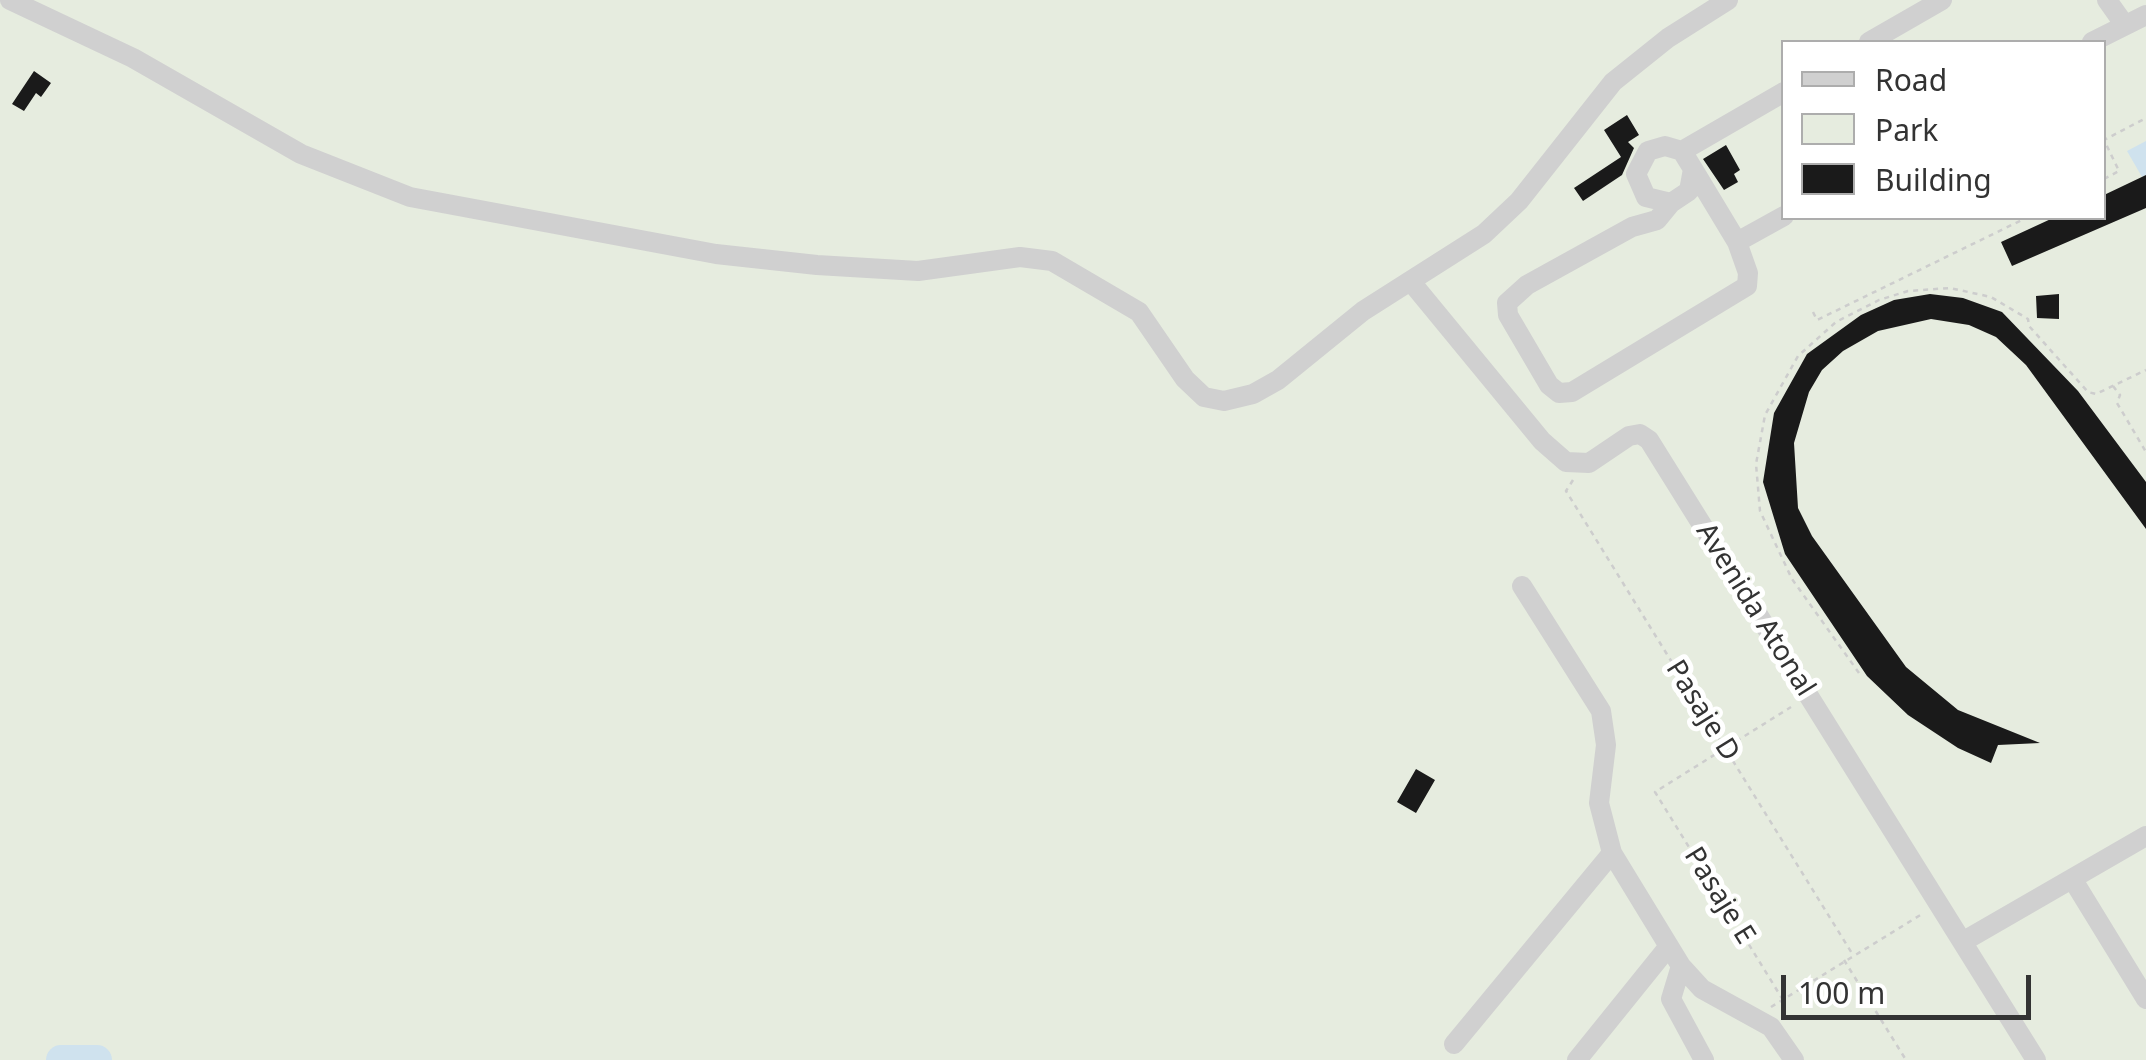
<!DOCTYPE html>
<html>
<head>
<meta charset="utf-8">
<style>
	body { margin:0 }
	#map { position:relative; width:2146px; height:1060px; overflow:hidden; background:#fff; font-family:"Noto Sans",sans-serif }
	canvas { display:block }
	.legend { position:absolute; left:1781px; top:40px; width:325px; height:180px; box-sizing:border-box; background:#fff; border:2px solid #adadad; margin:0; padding:12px 18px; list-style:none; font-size:30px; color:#333 }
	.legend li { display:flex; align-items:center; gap:20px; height:50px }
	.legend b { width:50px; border:2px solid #adadad }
	.scale { position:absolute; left:1781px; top:975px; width:250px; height:45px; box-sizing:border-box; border:5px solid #333; border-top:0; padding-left:12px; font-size:30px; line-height:35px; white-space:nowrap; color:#333; -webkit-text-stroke:8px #fff; paint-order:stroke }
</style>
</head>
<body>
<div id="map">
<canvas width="2146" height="1060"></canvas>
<ul class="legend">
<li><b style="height:12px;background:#d0d0d0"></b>Road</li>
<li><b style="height:28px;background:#e6ecdf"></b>Park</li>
<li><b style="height:28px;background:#1a1a1a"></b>Building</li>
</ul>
<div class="scale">100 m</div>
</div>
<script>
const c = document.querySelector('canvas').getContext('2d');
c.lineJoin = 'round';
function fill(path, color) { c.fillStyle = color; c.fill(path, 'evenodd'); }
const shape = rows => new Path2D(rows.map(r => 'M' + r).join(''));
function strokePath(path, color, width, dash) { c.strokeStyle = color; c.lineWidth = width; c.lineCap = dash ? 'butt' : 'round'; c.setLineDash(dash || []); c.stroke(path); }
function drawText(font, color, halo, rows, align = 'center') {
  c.font = font + ' "Noto Sans",sans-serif'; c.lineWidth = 10; c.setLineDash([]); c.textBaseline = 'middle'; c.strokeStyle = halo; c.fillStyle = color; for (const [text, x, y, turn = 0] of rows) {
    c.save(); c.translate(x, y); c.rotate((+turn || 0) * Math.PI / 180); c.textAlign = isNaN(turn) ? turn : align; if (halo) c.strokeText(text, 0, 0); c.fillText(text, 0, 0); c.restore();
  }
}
fill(shape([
	[0,0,2146,0,2146,1060,0,1060],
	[1784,42,2104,42,2104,218,1784,218]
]), '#e6ecdf');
fill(shape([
	[2146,141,2146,175,2142,177,2127,151]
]), '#cfe2ee');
strokePath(shape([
	[61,1060,97,1060]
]), '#cfe2ee', 30);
fill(shape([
	[34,71,51,83,41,97,36,93,24,111,12,104],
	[1627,115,1639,135,1628,142,1634,148,1622,175,1583,201,1574,188,1621,157,1604,130],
	[1726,145,1740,170,1734,174,1738,182,1724,190,1703,159],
	[2146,175,2146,208,2012,266,2001,242,2053,218,2104,218,2104,195],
	[1930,294,1963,298,2002,312,2078,391,2146,482,2146,529,2026,365,1996,337,1969,325,1931,319,1878,331,1843,351,1822,370,1809,392,1794,443,1798,508,1812,536,1906,667,1958,710,2040,743,1998,745,1991,763,1958,748,1908,715,1867,676,1785,554,1763,482,1774,413,1807,354,1861,315,1894,300],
	[2059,294,2059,319,2037,318,2036,296],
	[1416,769,1435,780,1416,813,1397,802]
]), '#1a1a1a');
strokePath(shape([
	[2104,179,2119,171,2104,140,2146,118],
	[1813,312,1817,320,2026,218],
	[2113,386,2120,395,2117,403,2146,452],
	[1573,480,1566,491,1853,955],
	[1859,673,1792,579,1760,511,1756,464,1765,415,1798,356,1836,322,1879,300,1908,291,1950,288,1991,297,2028,319,2029,326,2088,392,2096,394,2146,370],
	[1844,960,1906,1060],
	[1783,1000,1655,792,1791,707],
	[1771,1007,1922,914]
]), '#cdcdcd', 2.5, [5, 5]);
strokePath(shape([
	[10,0,133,58,301,154,410,197,716,254,817,265,918,271,1020,257,1052,261,1139,312,1185,379,1204,397,1224,401,1253,394,1278,380,1363,311,1484,234,1519,201,1613,82,1668,38,1728,0],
	[2107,0,2124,24],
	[1869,42,1942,0],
	[2092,42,2146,15],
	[1682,151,1693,169,1689,191,1671,203,1646,197,1636,174,1648,151,1665,146,1682,151,1784,92],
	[1671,203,1657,220,1632,227,1527,285,1507,303,1508,315,1549,385,1559,393,1572,392,1747,286,1748,273,1737,242,1693,169],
	[1737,242,1784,216],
	[1412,283,1542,441,1566,462,1589,463,1629,436,1640,434,1649,440,2036,1060],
	[1522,586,1601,711,1606,745,1599,803,1612,853,1681,966,1702,989,1771,1027,1794,1060],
	[2073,880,2146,999],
	[1964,941,2146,836],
	[1681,966,1671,999,1704,1060],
	[1454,1044,1612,853],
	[1577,1060,1669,946]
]), '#d0d0d0', 20);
drawText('28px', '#333', '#fff', [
	["Avenida Atonal",1755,610,58],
	["Pasaje D",1702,711,58],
	["Pasaje E",1719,896,58]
]);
</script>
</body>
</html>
